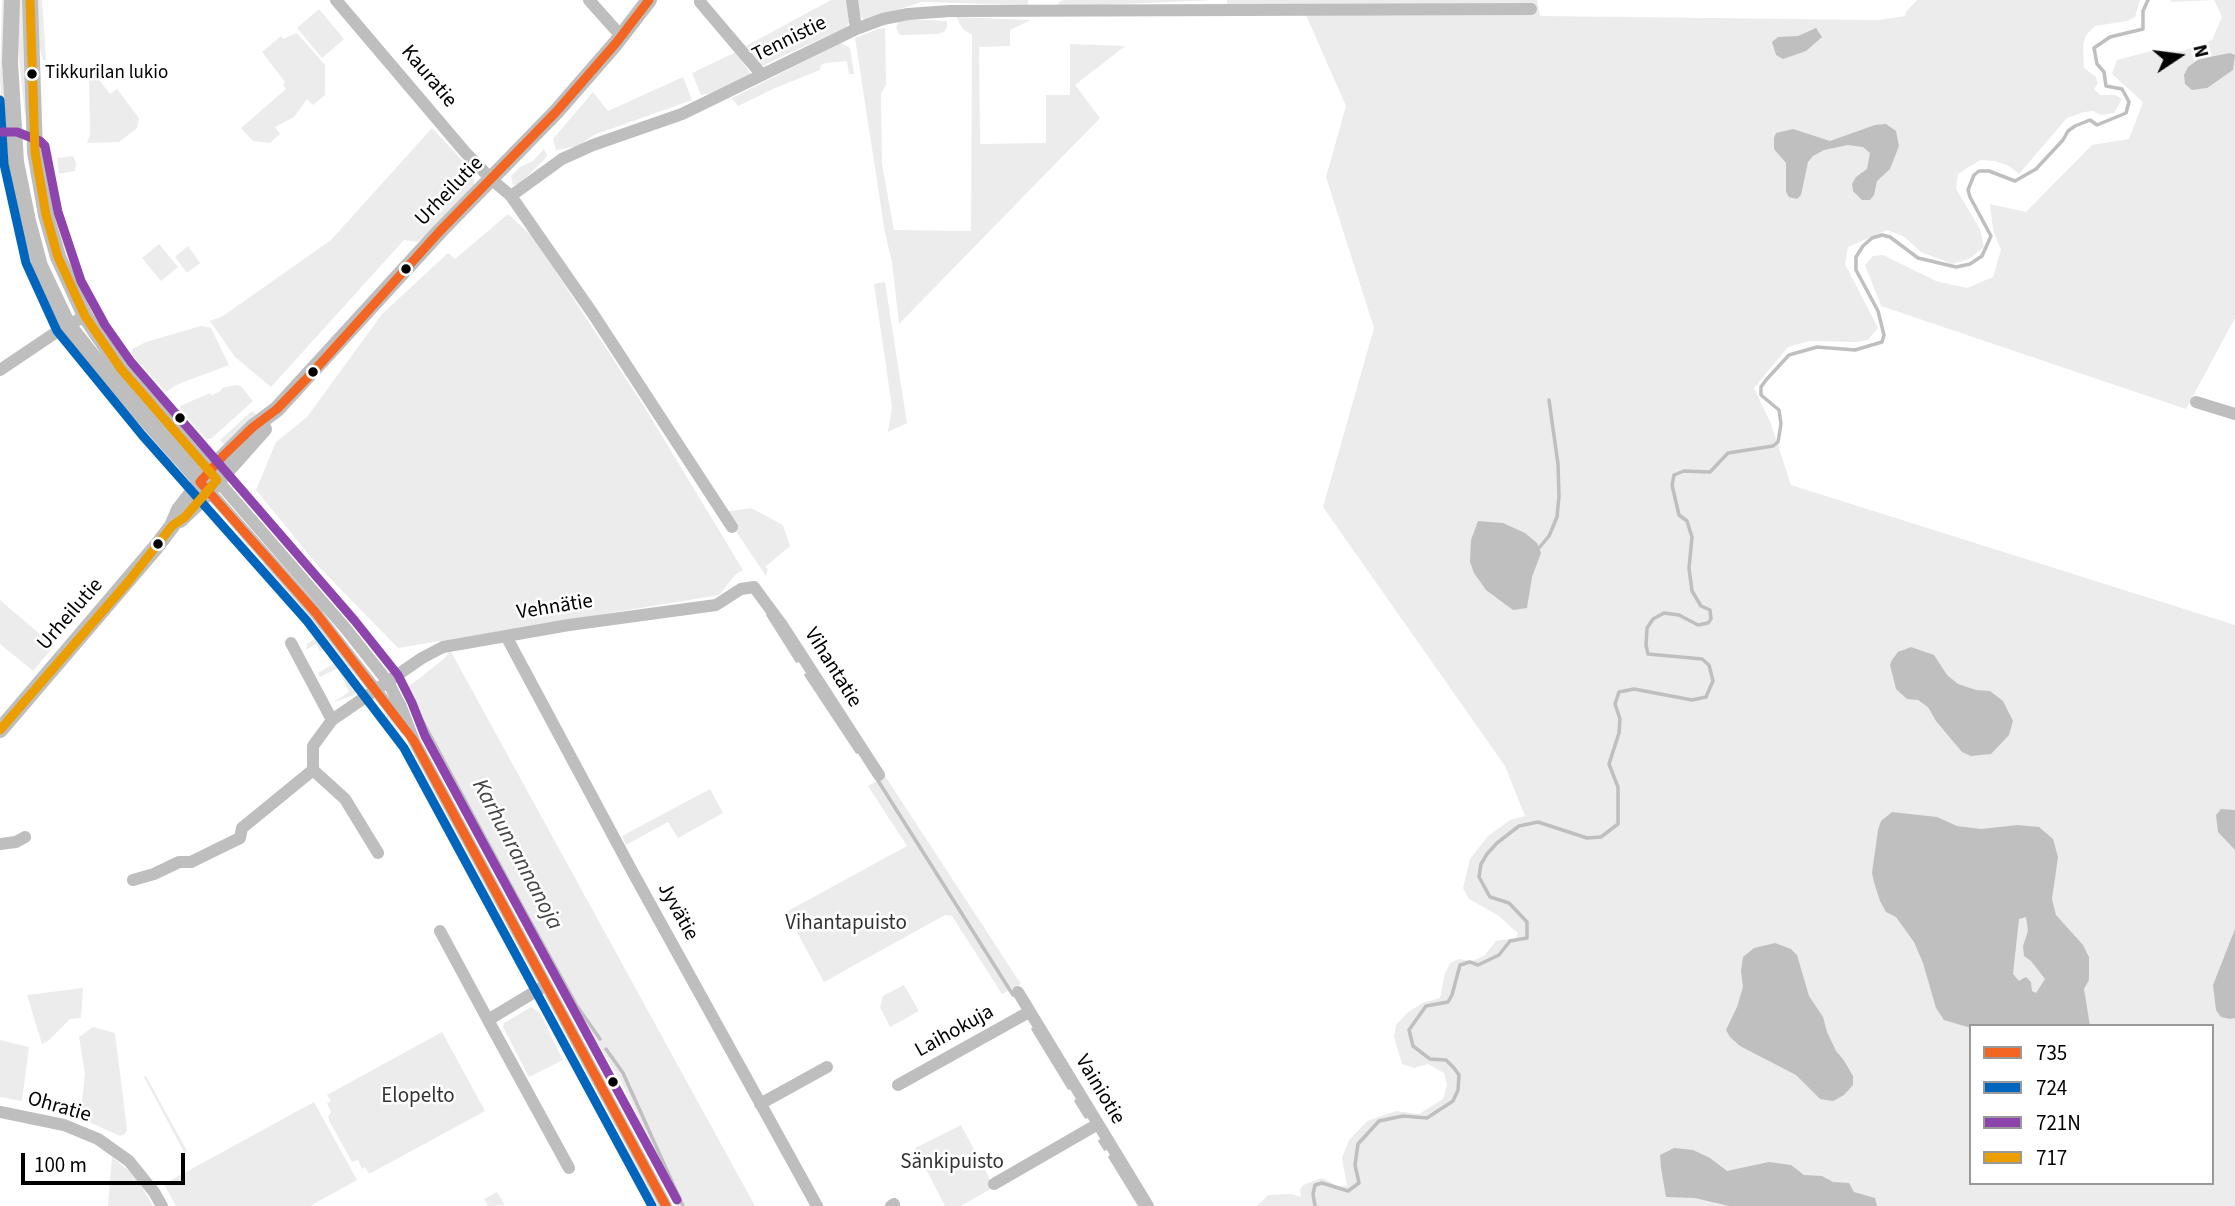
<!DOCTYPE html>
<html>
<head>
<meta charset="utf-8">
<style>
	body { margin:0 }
	#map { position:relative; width:2235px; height:1206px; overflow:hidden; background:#fff; font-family:"Source Sans 3",sans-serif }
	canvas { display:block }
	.legend { position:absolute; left:1969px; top:1024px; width:245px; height:161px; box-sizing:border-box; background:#fff; border:2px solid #999; margin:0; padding:9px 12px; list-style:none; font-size:21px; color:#000 }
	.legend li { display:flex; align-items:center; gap:14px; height:35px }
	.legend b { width:35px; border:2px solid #999 }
	.north { position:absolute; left:2144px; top:21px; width:70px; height:70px; -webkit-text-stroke:5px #fff; paint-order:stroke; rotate:77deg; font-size:19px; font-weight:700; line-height:28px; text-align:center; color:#000 }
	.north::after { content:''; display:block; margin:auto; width:24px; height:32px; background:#000; clip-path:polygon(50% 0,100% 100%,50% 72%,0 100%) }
	.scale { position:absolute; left:21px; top:1153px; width:164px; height:32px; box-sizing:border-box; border:4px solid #000; border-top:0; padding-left:9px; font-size:21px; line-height:24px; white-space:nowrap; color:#000; -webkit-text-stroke:5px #fff; paint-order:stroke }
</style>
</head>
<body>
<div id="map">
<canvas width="2235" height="1206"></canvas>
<ul class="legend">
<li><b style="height:9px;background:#f26522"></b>735</li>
<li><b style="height:9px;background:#0065bd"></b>724</li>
<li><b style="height:9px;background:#8e44ad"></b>721N</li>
<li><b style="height:9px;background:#eb9e00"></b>717</li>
</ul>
<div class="north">N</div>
<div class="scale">100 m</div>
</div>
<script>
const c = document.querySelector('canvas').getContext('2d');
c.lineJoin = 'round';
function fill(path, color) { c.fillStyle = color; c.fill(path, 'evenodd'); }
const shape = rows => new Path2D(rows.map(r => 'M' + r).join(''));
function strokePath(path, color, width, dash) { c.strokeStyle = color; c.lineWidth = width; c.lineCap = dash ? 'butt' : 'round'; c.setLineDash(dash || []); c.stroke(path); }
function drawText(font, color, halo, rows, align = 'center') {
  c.font = font + ' "Source Sans 3",sans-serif'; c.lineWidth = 5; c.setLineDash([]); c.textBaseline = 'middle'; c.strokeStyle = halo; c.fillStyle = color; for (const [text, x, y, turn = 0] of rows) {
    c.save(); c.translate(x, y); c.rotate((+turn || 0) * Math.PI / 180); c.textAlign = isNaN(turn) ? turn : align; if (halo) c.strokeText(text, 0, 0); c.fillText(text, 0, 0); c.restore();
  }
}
fill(shape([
	[2,0,5,0,6,114,2,114,0,80],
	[18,0,24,0,29,115,25,115,20,70,17,36],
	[37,0,42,0,46,60,43,60,38,43],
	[831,0,850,0,850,21,846,27,764,65,759,65,746,46],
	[856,0,1028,0,1028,5,922,2,865,20,860,16],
	[1063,0,1213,0,1058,7,1059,2],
	[1227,0,1537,0,1540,16,1878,20,1905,16,1906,12,1917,0,2140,0,2135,17,2127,21,2095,26,2086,35,2083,45,2084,68,2096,77,2098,83,2094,89,2100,95,2115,95,2122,99,2114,113,2101,115,2093,111,2084,112,2067,118,2019,174,2009,166,1995,161,1980,160,1958,174,1956,189,1980,229,1984,247,1969,259,1952,264,1921,252,1903,236,1887,230,1848,247,1845,264,1878,328,1868,340,1856,342,1810,341,1788,347,1754,388,1771,424,1791,485,2235,625,2235,1206,1257,1206,1268,1195,1291,1194,1301,1197,1300,1190,1303,1185,1322,1178,1338,1186,1347,1186,1342,1158,1349,1140,1367,1121,1396,1111,1419,1114,1443,1099,1447,1085,1444,1073,1428,1064,1414,1068,1402,1064,1394,1037,1396,1025,1407,1013,1422,1003,1440,998,1445,973,1450,963,1459,959,1472,961,1484,956,1496,941,1516,938,1518,933,1512,928,1499,916,1469,899,1463,888,1470,859,1488,836,1510,820,1525,816,1505,766,1323,507,1374,328,1326,177,1346,106,1302,6,1227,5],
	[1971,1026,2212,1026,2212,1183,1971,1183],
	[2171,0,2235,0,2235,318,2186,409,1881,306,1865,265,1873,256,1883,255,1936,281,1967,288,1993,277,2001,250,1993,230,1990,204,2026,212,2092,145,2129,139,2143,102,2112,74,2117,60,2151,51,2183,51,2212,40,2222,17,2214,0,2171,2],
	[319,9,344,39,322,58,297,28],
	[956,17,1031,20,1010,30,1010,46,979,47,980,144,1046,143,1046,95,1070,95,1070,44,1125,46,1075,85,1100,118,899,324,892,262,885,233,855,38,878,29,885,28,886,85,881,94,882,164,894,230,971,231,972,35,963,29],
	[909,19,947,21,947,27,944,32,937,34,900,35,896,28,898,22],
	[297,33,325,65,325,95,313,105,307,99,294,117,275,127,280,134,270,143,253,141,241,128,286,89,283,84,285,82,262,52,281,36,283,39],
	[841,43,850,48,854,74,849,74,847,61,826,63,821,65,820,70,773,89,738,106,734,101,732,98],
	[736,52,752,76,711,93,701,95,692,73],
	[95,70,102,76,99,80,110,94,117,89,139,118,137,128,119,142,87,143,90,134,89,76],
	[683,77,692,100,594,135,578,146,556,150,553,139,593,92,608,111],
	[432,128,474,173,474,186,434,230,417,242,404,240,271,387,235,357,210,321,223,316,331,240],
	[544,149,547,155,545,159,519,184,513,185,511,176,520,167,533,161],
	[73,156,76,164,75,171,59,174,57,158],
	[52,185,71,257,102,321,98,324,85,303,64,252,48,186],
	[508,214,534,238,645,408,743,570,735,575,719,595,398,648,319,567,256,490,276,442,307,417,382,314,448,253,455,259],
	[159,244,178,267,161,281,142,258],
	[188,246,200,263,187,273,175,257],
	[885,282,907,423,888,432,892,407,874,284],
	[201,326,211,328,229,365,176,385,166,392,132,355,132,349,146,342],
	[80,352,176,462,173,465,105,389,77,355],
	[235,385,241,386,253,401,211,439,207,439,183,413,180,406,210,393,212,395,221,391,222,388],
	[252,411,256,414,225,446,220,440],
	[751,508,783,525,790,546,765,567,768,569,766,576,723,512],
	[264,562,296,598,361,676,358,678,260,566],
	[0,600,54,646,33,671,0,644],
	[316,638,353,680,358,688,354,695,332,703,349,692,338,668,320,677,318,673,333,664,324,649,320,651,316,644,306,650,307,644],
	[450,650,755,1206,678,1206,626,1091,602,1050,580,1022,536,943,402,690,416,681,446,657],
	[387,712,417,761,504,922,529,970,530,982,413,766,383,715],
	[885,776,1021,984,1002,994,952,916,945,915,824,982,786,912,907,846,868,786],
	[710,789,723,813,678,838,668,822,626,845,622,836],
	[904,985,919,1011,890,1027,880,1007,883,996],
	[83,988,81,1018,70,1019,48,1041,42,1044,27,995],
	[531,1007,540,1013,563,1060,529,1077,503,1027,504,1023],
	[93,1027,115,1033,127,1129,125,1134,120,1136,80,1118,85,1074,79,1037],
	[442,1032,485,1111,369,1174,365,1167,362,1169,358,1160,352,1162,330,1122,328,1117,331,1112,327,1103,331,1101,327,1095],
	[0,1040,29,1047,22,1101,0,1097],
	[146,1076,187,1151,184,1152,144,1077],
	[314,1102,357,1180,310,1206,176,1206,164,1184],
	[961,1125,994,1187,961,1206,945,1206,915,1148],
	[614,1132,624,1143,659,1206,652,1206,612,1133],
	[112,1157,136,1177,153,1206,108,1206],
	[497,1192,505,1205,488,1206,484,1199]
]), '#ececec');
fill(shape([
	[1816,28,1822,37,1806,51,1783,59,1776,55,1772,42,1778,37,1798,36],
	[2230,53,2235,55,2233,70,2207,88,2192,90,2185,84,2184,75,2188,67,2199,59],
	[1886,124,1896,131,1899,146,1890,169,1877,181,1874,195,1870,200,1862,200,1853,191,1852,184,1856,177,1867,169,1870,153,1863,147,1848,145,1824,150,1813,156,1808,162,1801,195,1797,199,1789,197,1786,192,1786,163,1774,149,1774,138,1776,133,1793,129,1830,141,1875,125],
	[1478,521,1503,523,1525,533,1537,543,1541,553,1532,577,1527,608,1513,610,1486,590,1474,573,1470,562,1471,540],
	[1911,647,1934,655,1947,675,1958,684,1976,690,1990,691,2003,701,2013,721,2009,735,1991,754,1971,756,1962,752,1936,721,1928,707,1918,700,1907,699,1896,689,1890,665,1892,660,1898,652],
	[2221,809,2235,810,2235,850,2218,832,2216,815],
	[1892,812,1937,817,1957,826,1981,829,2018,825,2039,827,2053,839,2058,857,2052,899,2056,915,2083,945,2089,957,2089,980,2084,989,2090,1026,1971,1026,1971,1028,1944,1020,1936,1008,1923,963,1914,942,1896,917,1886,912,1880,901,1874,882,1872,873,1878,830,1881,821],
	[2026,917,2028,931,2023,946,2024,956,2031,961,2045,979,2036,993,2032,991,2031,982,2026,977,2019,981,2013,974,2019,919],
	[2235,929,2235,1018,2230,1019,2221,1017,2216,1010,2213,985],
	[1775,943,1791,949,1797,955,1809,996,1823,1017,1827,1032,1836,1051,1843,1059,1853,1076,1853,1085,1844,1095,1833,1101,1820,1099,1796,1075,1740,1046,1730,1037,1726,1030,1737,1007,1743,987,1741,971,1743,957,1754,948],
	[1674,1148,1693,1150,1710,1158,1727,1171,1769,1162,1791,1165,1804,1175,1822,1176,1833,1182,1849,1183,1854,1192,1875,1198,1877,1206,1729,1206,1695,1198,1666,1197,1661,1168,1660,1155]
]), '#bfbfbf');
strokePath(shape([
	[1539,548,1549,536,1557,517,1559,496,1558,464,1549,400],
	[768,615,797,661],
	[806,675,857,752],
	[406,686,407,692,516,895,577,1006,600,1039],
	[877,779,1013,995],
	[1033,1029,1069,1088],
	[606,1049,623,1073,683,1206],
	[1076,1101,1086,1117],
	[1100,1141,1105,1149],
	[1110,1157,1140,1206],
	[1315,1206,1313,1194,1315,1185,1322,1183,1348,1191,1359,1183,1355,1165,1358,1144,1379,1121,1403,1116,1427,1118,1453,1101,1458,1090,1459,1075,1454,1068,1446,1060,1430,1059,1413,1046,1409,1030,1426,1006,1448,1002,1452,995,1460,965,1470,962,1478,965,1499,955,1510,941,1527,938,1527,922,1509,903,1490,897,1479,877,1481,864,1487,854,1497,843,1519,826,1538,822,1587,838,1601,837,1618,824,1618,787,1609,764,1619,733,1620,719,1615,704,1619,692,1634,689,1692,700,1706,697,1713,681,1709,665,1702,659,1648,654,1646,645,1647,628,1653,619,1664,613,1679,615,1698,625,1708,623,1711,619,1710,610,1701,606,1692,591,1689,568,1692,537,1687,521,1679,515,1672,485,1674,475,1684,471,1710,472,1728,453,1773,446,1778,442,1781,424,1779,410,1761,395,1761,387,1766,380,1789,355,1817,347,1855,350,1882,342,1884,335,1878,311,1856,270,1856,257,1863,246,1872,238,1882,235,1890,237,1918,258,1956,267,1970,264,1982,256,1991,236,1970,197,1968,190,1974,175,1979,171,1989,171,2015,181,2036,169,2063,140,2068,131,2075,126,2090,120,2097,125,2126,113,2129,102,2127,98,2122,89,2106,86,2104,72,2097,64,2094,48,2110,37,2143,29,2143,11,2148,0]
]), '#bfbfbf', 3.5);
strokePath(shape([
	[336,0,465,152,491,179,511,196,593,314,732,527],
	[589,0,621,36],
	[852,0,856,29],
	[700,2,762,75],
	[511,196,562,159,593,145,682,114,856,29,883,19,908,14,950,11,1531,9],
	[0,370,58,331,85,316],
	[2196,402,2235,414],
	[217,480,346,629,388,682,401,707,414,741,666,1206],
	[209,491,316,613,406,729],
	[506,636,632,871,817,1206],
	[291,643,332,720,422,658,443,647,569,625,716,605,741,589,754,587,782,625,879,775],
	[332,720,313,746,313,770,345,799,378,853],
	[0,844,16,842,25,837],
	[133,880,154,874,179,862,191,862,240,838,242,828,313,770],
	[440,931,488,1020],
	[546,985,488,1020,569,1168],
	[1018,992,1148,1206],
	[898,1085,1029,1012],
	[760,1104,827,1067],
	[0,1112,64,1125,98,1139,129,1161,154,1192,162,1206],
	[994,1184,1098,1124],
	[891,1206,894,1204]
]), '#bebebe', 12);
strokePath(shape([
	[12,0,10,62,16,162,28,221,40,266,68,325,112,381,209,491],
	[30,0,35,152,46,215,58,257,85,316,121,369,217,480],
	[180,520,200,501,264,429],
	[0,730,156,547,172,526,179,510,210,470,253,427,277,409,440,231,556,112,616,43,649,0]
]), '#bebebe', 16);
strokePath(shape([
	[649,0,616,43,556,112,440,231,312,373,277,409,253,427,224,455,200,482,316,613,414,741,666,1206]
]), '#f26522', 9);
strokePath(shape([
	[0,100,4,164,26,263,57,331,142,435,307,621,404,748,652,1206]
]), '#0065bd', 9);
strokePath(shape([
	[0,132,17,132,40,141,45,146,58,212,81,281,105,325,131,362,355,621,398,675,412,703,425,736,677,1200]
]), '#8e44ad', 9);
strokePath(shape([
	[0,730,128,582,172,526,185,517,217,480,121,369,85,316,58,257,46,215,35,152,30,0]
]), '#eb9e00', 9);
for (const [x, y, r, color] of [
	[32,74,6,"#000"],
	[406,269,6,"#000"],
	[313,372,6,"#000"],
	[180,418,6,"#000"],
	[158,544,6,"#000"],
	[613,1082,6,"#000"]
]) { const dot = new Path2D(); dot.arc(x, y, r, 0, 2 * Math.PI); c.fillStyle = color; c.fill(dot); strokePath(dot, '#fff', 2.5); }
drawText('19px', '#000', '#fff', [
	["Tikkurilan lukio",45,74]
], 'left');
drawText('21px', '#000', '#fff', [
	["Tennistie",790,40,-26],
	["Kauratie",428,77,50],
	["Urheilutie",450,192,-46],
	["Vehnätie",555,608,-9],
	["Urheilutie",71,615,-49],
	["Vihantatie",832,668,58],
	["Jyvätie",677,912,61],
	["Laihokuja",955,1032,-29],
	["Vainiotie",1099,1090,59],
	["Ohratie",59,1108,16]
]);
drawText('21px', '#333', '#fff', [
	["Vihantapuisto",846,924],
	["Elopelto",418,1097],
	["Sänkipuisto",952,1163]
]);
drawText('italic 23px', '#444', '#fff', [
	["Karhunrannanoja",516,855,62]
]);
</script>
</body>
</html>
